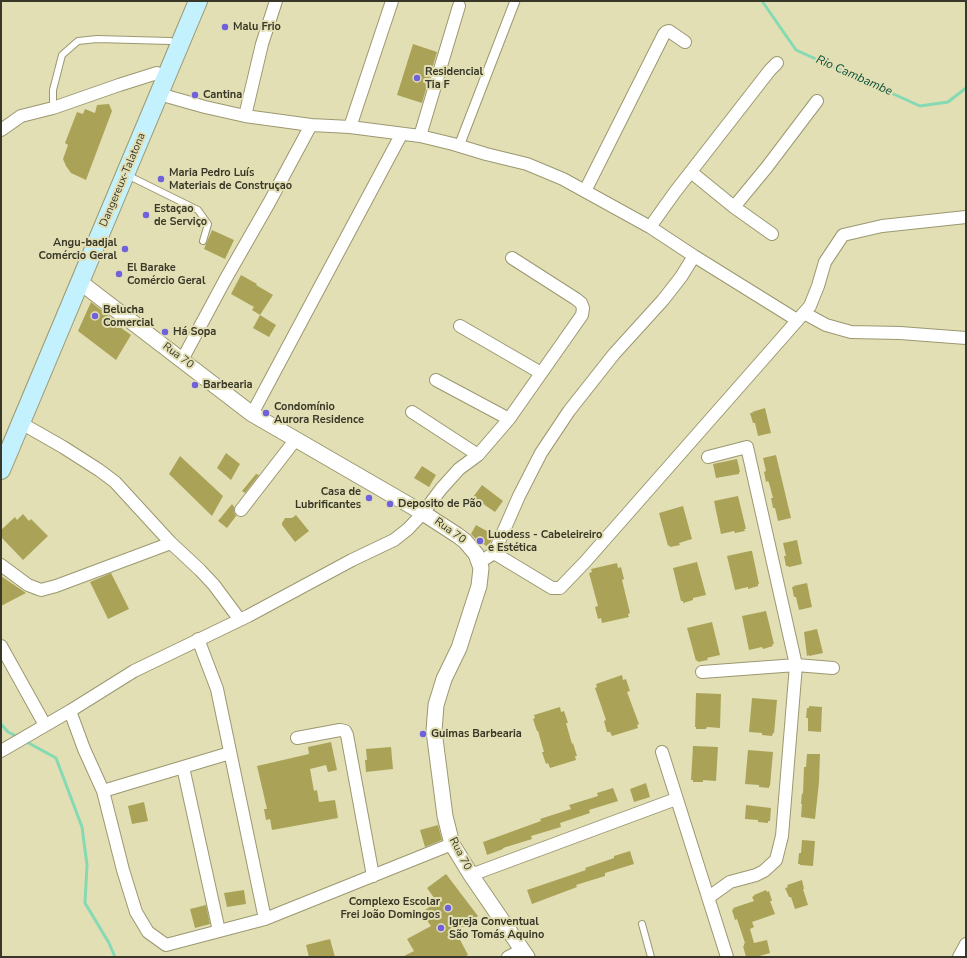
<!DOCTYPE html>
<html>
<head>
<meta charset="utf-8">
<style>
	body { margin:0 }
	#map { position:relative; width:967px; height:958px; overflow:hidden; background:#e2dfb5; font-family:"Nunito Sans",sans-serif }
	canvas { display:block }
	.frame { position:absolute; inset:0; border:2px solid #393727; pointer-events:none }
</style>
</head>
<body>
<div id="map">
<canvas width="967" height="958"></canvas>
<div class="frame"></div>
</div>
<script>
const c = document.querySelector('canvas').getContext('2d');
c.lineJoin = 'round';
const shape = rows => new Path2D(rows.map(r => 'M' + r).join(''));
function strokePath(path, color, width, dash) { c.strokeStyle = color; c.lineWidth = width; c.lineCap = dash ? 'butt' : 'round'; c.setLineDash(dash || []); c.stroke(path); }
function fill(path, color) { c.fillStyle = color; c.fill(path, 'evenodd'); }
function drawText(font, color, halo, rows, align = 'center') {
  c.font = font + ' "Nunito Sans",sans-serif'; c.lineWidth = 4; c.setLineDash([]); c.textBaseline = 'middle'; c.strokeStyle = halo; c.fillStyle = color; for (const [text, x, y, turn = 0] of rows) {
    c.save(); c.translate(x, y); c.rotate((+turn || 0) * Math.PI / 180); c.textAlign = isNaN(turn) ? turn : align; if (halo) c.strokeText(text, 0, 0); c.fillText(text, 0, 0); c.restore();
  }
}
strokePath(shape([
	[762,1,796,50,920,106,948,102,966,88],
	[1,724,8,732,18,737],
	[25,741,56,758,82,827,87,865,85,903,109,943,115,957]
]), '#85d9b3', 3);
fill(shape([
	[413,44,437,52,422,103,397,95],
	[109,104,112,111,86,180,71,173,66,166,63,159,68,145,65,143,77,112,83,114,85,109,95,113,97,105],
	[212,230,234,240,225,259,204,249],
	[241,275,257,284,256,285,273,295,260,315,252,310,254,307,231,294],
	[91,302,114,320,113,322,131,335,116,360,78,331],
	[260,315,276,325,269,337,253,328],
	[765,408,771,433,758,436,755,423,753,423,750,413,753,413,752,412],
	[226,453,240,464,231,480,217,468],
	[776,455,791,518,778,521,775,508,773,508,771,498,773,498,769,483,768,481,766,482,764,472,766,471,763,458],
	[180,456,223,496,212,516,169,474],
	[737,459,740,472,739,472,739,474,716,478,713,464],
	[422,466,436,475,429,487,414,478],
	[256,474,259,475,245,493,242,491],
	[482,485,503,501,495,512,473,497],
	[738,496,746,529,744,529,745,531,735,533,734,531,721,534,714,501],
	[232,504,234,507,234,512,236,516,227,528,218,521],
	[683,506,692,539,679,543,680,545,670,547,669,545,668,546,659,513],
	[23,514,29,521,31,519,48,536,23,560,1,537,1,530,15,517,17,520],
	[296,515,309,531,295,542,282,525,282,523,285,518,292,518],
	[476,525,494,535,488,547,476,539,471,534],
	[797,540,802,564,789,567,788,566,786,566,784,556,786,556,783,543],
	[750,551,752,551,759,584,758,584,758,586,748,589,748,587,735,590,727,556],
	[697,562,706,595,693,598,693,600,683,603,683,601,681,601,673,568],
	[617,563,618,568,621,567,624,579,622,580,630,613,628,614,629,617,602,623,601,618,598,619,595,607,598,606,589,573,592,572,591,569],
	[111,573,129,609,108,619,90,582],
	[1,576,26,593,1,606],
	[807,583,812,607,799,610,796,597,794,597,792,587,794,587,793,586],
	[766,611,774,644,772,644,773,646,763,649,762,647,749,650,742,616],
	[712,622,720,655,707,658,708,660,698,662,697,660,696,661,687,628],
	[817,629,823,653,809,656,809,655,807,656,804,632],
	[622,675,623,680,626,679,630,691,627,692,639,724,637,725,638,728,612,736,610,732,607,732,604,721,606,720,595,688,597,687,596,684],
	[696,693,721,694,720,728,707,727,706,729,696,729,696,727,695,727],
	[752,698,777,700,774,733,773,733,772,736,762,735,762,733,749,732],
	[809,706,822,707,821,732,808,731,808,718,806,718,807,708,809,708],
	[560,707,561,712,564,711,568,723,566,723,572,744,573,743,577,756,575,756,576,760,550,768,548,763,546,764,542,752,544,752,538,731,537,731,533,719,535,718,534,715],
	[331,742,337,770,328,772,326,765,310,769,314,791,317,790,319,802,335,800,338,818,272,830,270,819,266,820,264,809,267,809,257,766,309,754,308,747],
	[693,746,718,747,716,781,703,780,703,782,693,782,693,780,691,780],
	[391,747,393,769,366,772,365,760,367,760,366,749],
	[748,750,773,752,770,786,769,786,769,788,759,787,759,785,745,784],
	[807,754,820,754,819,782,815,819,801,817,802,804,801,804,802,793,803,794,804,767,806,767],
	[646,783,650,797,634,802,630,789],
	[613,788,618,801,589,810,590,813,560,823,561,827,531,836,532,839,503,848,503,849,487,855,483,842,541,821,540,819,571,809,569,805,598,796,597,793],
	[144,802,148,821,132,824,128,806],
	[746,805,771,808,770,821,768,821,768,823,758,822,758,820,745,819],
	[438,825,442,840,425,847,420,830],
	[802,840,815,841,813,866,800,865,800,864,798,864,799,853,801,853],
	[630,851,634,864,605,873,605,876,576,885,577,887,532,904,527,890,586,870,585,868,614,858,614,856],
	[446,874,478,916,456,932,468,955,464,957,402,957,414,951,407,939,431,926,423,915,427,912,425,910,437,902,427,888],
	[802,880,804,889,803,889,808,905,795,909,791,897,789,897,785,888,788,887,787,885],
	[244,890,246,904,227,907,224,893],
	[766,890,767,892,769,891,772,901,770,901,775,914,752,922,754,927,750,929,754,943,767,940,770,953,756,957,746,957,743,946,744,946,744,944,745,943,737,919,735,920,732,910,734,909,733,908,754,901,752,897,754,896,754,895],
	[206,905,210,924,195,928,190,909],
	[330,939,335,957,309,957,306,945]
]), '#aaa357');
const service = shape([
	[53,108,53,90,62,55,78,41,97,39,170,41],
	[127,175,198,210,208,224,203,241],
	[642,924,651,957]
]);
const pedestrian = shape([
	[459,146,515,1]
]);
const minor = shape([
	[159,94,205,107,245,116,311,125,350,127,420,136,453,144,486,154,527,164,563,179,650,227,694,256,797,320],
	[245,116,262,44,276,1],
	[350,127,392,1],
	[1,130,21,116,53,108,119,85,157,73],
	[420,136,459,6],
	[691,172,734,207,772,234],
	[585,191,664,34,666,32,669,31,685,42],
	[734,207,767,167,817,101],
	[650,227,675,192,770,70,777,63],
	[804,313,826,325,851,332,900,333,966,338],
	[460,326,541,373],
	[182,360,225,280,269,203,311,125],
	[436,380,509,419],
	[412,412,478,455],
	[252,414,401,135],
	[21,423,63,447,99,470,115,482,171,543,200,570,214,585,240,620],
	[708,457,747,447,796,665,782,836,776,860,764,871,756,875,730,882,709,897],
	[241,510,296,439],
	[494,553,552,588,560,588,585,562,810,306,818,286,825,262,843,235,882,226,966,217],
	[480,562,494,553,519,496,541,453,569,411,614,354,663,300,681,277,694,256],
	[1,565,28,585,41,590,56,586,171,543],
	[198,639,217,689,265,919],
	[1,646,45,725],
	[702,672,796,665,833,668],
	[70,711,84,749,103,791,123,870,136,912,148,932,166,945,265,919,452,844],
	[297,738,340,730,345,731,347,735,373,876],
	[1,751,70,711,134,671,248,616,352,560,394,540,408,529,423,513,441,489,459,469,478,455,509,419,582,315,583,308,581,303,576,299,512,258],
	[662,752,727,957],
	[183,767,219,931],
	[103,791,230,753],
	[471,875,676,799],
	[508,957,522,950],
	[959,957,966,944]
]);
const tertiary = shape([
	[80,282,252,414,423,513,457,535,465,541,476,554,481,568,479,586,459,648,444,679,436,705,434,731,445,816,452,844,471,875,527,957]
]);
const secondary = shape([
	[1,470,198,1]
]);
strokePath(service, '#9b9870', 8);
strokePath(pedestrian, '#9b9870', 11);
strokePath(minor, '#9b9870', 14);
strokePath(tertiary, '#9b9870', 17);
strokePath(secondary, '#9b9870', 20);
strokePath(service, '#fff', 6);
strokePath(pedestrian, '#fff', 9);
strokePath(minor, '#fff', 12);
strokePath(tertiary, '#fff', 15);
strokePath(secondary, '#c4f1fe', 18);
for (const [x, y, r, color] of [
	[225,27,4,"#6e61db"],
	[417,78,4,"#6e61db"],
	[195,95,4,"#6e61db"],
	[161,179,4,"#6e61db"],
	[146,215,4,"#6e61db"],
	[125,249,4,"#6e61db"],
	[119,274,4,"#6e61db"],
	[95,316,4,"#6e61db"],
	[165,332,4,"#6e61db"],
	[195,385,4,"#6e61db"],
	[266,413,4,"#6e61db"],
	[369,498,4,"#6e61db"],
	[390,504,4,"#6e61db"],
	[480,541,4,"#6e61db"],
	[423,734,4,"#6e61db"],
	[448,908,4,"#6e61db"],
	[441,928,4,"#6e61db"]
]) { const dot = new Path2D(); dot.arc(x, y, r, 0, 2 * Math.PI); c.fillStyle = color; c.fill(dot); strokePath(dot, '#e2dfb5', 1.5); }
drawText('bold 11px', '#393727', '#e2dfb5', [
	["Malu Frio",233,27],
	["Residencial",425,72],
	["Tia F",425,85],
	["Cantina",203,95],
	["Maria Pedro Luís",169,173],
	["Materiais de Construçao",169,186],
	["Estaçao",154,209],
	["de Serviço",154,222],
	["Angu-badjal",117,243,"right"],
	["Comércio Geral",117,256,"right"],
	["El Barake",127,268],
	["Comércio Geral",127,281],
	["Belucha",103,310],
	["Comercial",103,323],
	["Há Sopa",173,332],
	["Barbearia",203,385],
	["Condomínio",274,407],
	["Aurora Residence",274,420],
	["Casa de",361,492,"right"],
	["Lubrificantes",361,505,"right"],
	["Deposito de Pão",398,504],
	["Luodess - Cabeleireiro",488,535],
	["e Estética",488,548],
	["Guimas Barbearia",431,734],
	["Complexo Escolar",440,902,"right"],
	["Frei João Domingos",440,915,"right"],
	["Igreja Conventual",449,922],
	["São Tomás Aquino",449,935]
], 'left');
drawText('11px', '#393727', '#e2dfb5', [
	["Dangereux-Talatona",123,180,-67],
	["Rua 70",178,356,37],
	["Rua 70",450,531,36],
	["Rua 70",460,854,63]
]);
drawText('italic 12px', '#0b5038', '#e2dfb5', [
	["Rio Cambambe",854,76,24]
]);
</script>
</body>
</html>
